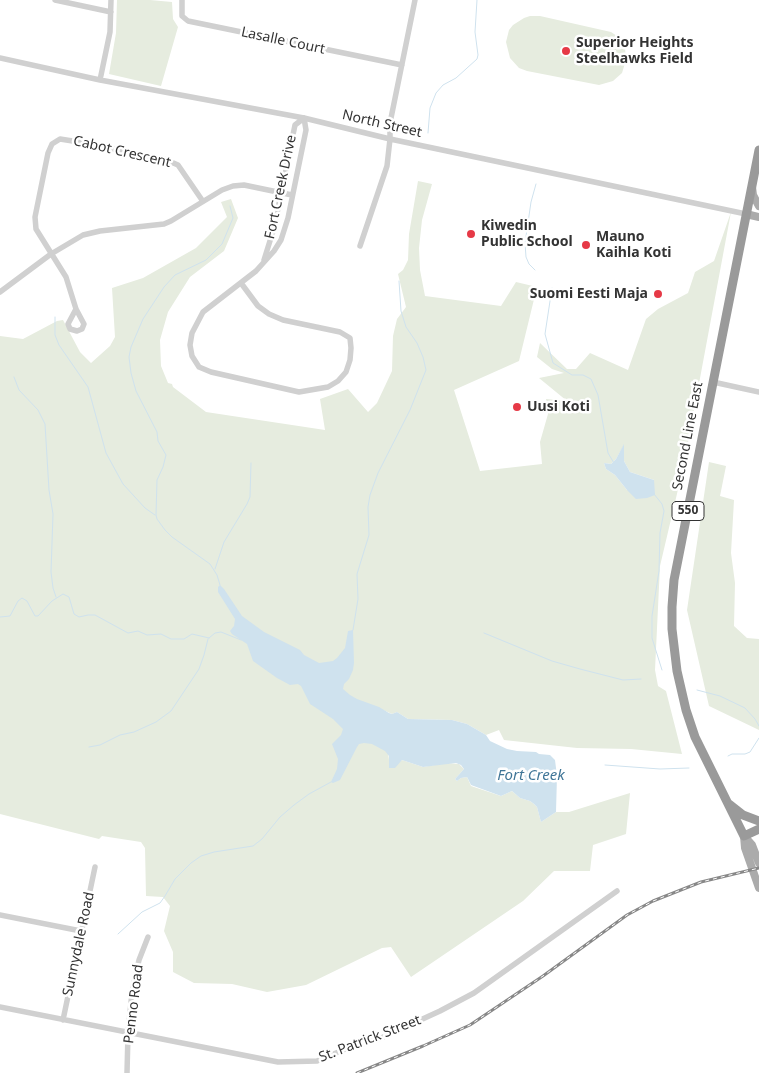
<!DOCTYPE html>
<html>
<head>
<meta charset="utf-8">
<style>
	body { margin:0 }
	canvas { display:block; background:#fff }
</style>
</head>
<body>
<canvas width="759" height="1073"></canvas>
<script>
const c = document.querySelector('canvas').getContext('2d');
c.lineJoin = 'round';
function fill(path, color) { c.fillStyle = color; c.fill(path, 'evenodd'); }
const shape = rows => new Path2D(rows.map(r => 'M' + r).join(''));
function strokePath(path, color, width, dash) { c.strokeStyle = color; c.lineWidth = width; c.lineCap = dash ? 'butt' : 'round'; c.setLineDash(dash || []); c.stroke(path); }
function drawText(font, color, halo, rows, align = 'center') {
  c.font = font + ' "Noto Sans",sans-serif'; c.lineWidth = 5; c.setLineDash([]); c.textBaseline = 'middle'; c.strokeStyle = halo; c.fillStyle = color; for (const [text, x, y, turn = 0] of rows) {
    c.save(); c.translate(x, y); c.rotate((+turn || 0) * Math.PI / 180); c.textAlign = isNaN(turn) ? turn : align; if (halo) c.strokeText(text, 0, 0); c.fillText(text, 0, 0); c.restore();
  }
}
fill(shape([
	[117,0,150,0,172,2,173,19,178,27,161,86,109,74,116,33],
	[530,16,540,16,611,32,617,36,625,48,626,60,622,73,613,81,599,85,527,71,519,68,510,58,506,42,509,30,513,25,524,18],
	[418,181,432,184,422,220,419,248,420,270,425,296,501,306,516,282,537,287,519,361,454,390,480,471,542,464,540,442,548,414,546,399,567,401,539,378,564,373,552,369,537,357,540,343,567,369,576,369,590,353,628,370,646,319,658,309,688,293,695,272,714,261,731,212,684,464,660,566,655,670,658,686,666,691,682,754,631,749,577,748,504,740,499,730,486,735,467,724,452,720,408,719,397,712,392,714,383,710,389,760,398,763,402,760,423,767,447,763,459,764,464,769,455,779,457,781,461,778,467,777,471,786,501,796,512,791,520,798,530,801,534,804,537,807,541,822,556,812,569,812,630,793,626,834,593,845,590,871,554,871,523,901,411,977,391,947,382,948,306,985,267,992,232,984,194,983,173,972,173,952,164,931,170,906,163,897,146,896,145,848,141,842,102,836,99,839,0,814,0,336,23,339,57,321,63,320,80,352,91,363,110,346,115,337,112,288,143,278,196,248,227,217,221,202,231,199,238,218,224,251,190,277,168,312,160,340,161,366,168,383,172,384,173,387,206,412,325,430,320,399,348,389,368,412,377,403,392,371,393,336,397,319,406,307,398,274,403,270,408,260,409,234],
	[624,445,624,461,630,472,654,480,627,490,615,475,606,469,604,463,611,464,616,459],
	[709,462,726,466,720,496,734,500,731,553,735,583,734,626,747,638,759,639,759,730,709,706,687,610]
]), '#e6ecdf');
fill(shape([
	[624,444,624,461,630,472,654,480,655,495,647,498,636,499,627,490,615,475,606,469,604,463,611,464,616,459],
	[220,585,224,589,242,616,264,632,300,650,304,655,319,663,333,661,337,658,345,648,348,631,353,630,354,663,353,670,349,679,344,684,343,689,350,695,357,699,379,707,389,713,392,714,397,712,408,719,452,720,467,724,486,735,490,741,507,749,517,751,536,752,539,754,550,755,555,760,557,776,556,812,541,822,537,807,534,804,530,801,520,798,512,791,501,796,471,785,467,777,461,778,457,781,455,779,464,769,461,765,456,763,423,767,402,760,395,768,389,768,389,756,385,751,372,744,364,743,359,744,357,747,340,780,333,783,331,782,337,769,338,759,332,744,341,735,343,729,333,719,310,704,301,686,298,684,290,685,277,678,253,661,247,644,232,634,230,631,234,626,235,619,218,592,218,587]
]), '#cfe2ee');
strokePath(shape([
	[428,133,430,108,436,93,443,85,456,78,477,59,478,55,475,32,477,0],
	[535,270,529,264,526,257,525,243,531,202,536,184],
	[552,288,545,334,553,363,572,375,583,375,591,379,598,395,608,453,614,463],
	[55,317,55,335,59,345,88,387,106,453,123,484,145,508,155,515],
	[14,377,19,390,38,410,45,424,49,490,53,514,51,572,53,588,56,597],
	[654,494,662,504,664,511,660,533,659,571,652,616,652,638,662,670],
	[215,569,224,542,247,504,250,497,251,463],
	[220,585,217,575,210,564,172,537,165,530,157,519,156,515,157,480,163,467,166,455,158,441,157,432,136,391,131,373,129,357,131,347,143,319,164,287,175,275,206,260,222,244,233,218,230,206],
	[0,617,10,616,18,601,22,598,27,601,35,616,38,616,52,601,63,594,69,597,74,614,79,617,88,615,95,615,128,633,138,631,147,635,161,634,171,639,184,639,192,634,209,638],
	[353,630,358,599,357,574,369,535,368,507,370,495,378,473,410,410,426,370,423,357,417,343,406,327,401,311,399,281],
	[484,633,552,661,580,669,623,680,641,679],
	[209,638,215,633,221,632,241,640],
	[697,690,720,696,745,708,755,719,759,726],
	[89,747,100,745,120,735,134,732,156,722,171,711,199,669,204,655,208,639],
	[728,756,732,754,745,754,750,752,759,738],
	[605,765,660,769,689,768],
	[118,934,142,912,160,903,165,896,175,879,191,863,201,856,214,852,253,846,262,839,280,817,294,805,309,794,331,782]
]), '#cfe2ee', 1);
strokePath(shape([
	[55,0,111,12],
	[182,0,182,16,188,21,402,65],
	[0,58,100,80,304,118,390,139,746,214],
	[100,80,110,32,111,0],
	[360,246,387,166,390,139,390,123,415,0],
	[264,260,274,228,295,125,304,118],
	[241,283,258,306,269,314,283,320,340,332,350,338,351,348,350,360,346,372,338,381,328,387,299,392,211,372,199,367,192,356,190,345,192,333,203,312,256,271,274,251,281,240,288,218,306,130,304,118],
	[0,292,51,254,83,235,100,231,164,224,171,221,222,190,233,186,244,185,292,195],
	[76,309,66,277,36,229,35,217,48,153,52,144,60,139,98,145,125,152,164,159,178,165,202,200],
	[76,309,84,324,82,329,77,331,70,329,68,324,76,309],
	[713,382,759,392],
	[0,915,81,931],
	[0,1007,278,1062,317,1061,348,1048,379,1039,440,1011,474,993,617,891],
	[63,1020,95,867],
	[127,1073,128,1033,132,992,139,960,148,937]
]), '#d0d0d0', 5.5);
strokePath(shape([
	[752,187,753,195,759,206],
	[746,214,759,217],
	[744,836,745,848,759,888],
	[744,836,752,845,759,863]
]), '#ababab', 8);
strokePath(shape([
	[759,150,674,580,672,607,672,629,677,671,686,710,695,737,744,836,759,829],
	[729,804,743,815,759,821]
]), '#9a9a9a', 9);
const rail = shape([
	[357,1073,423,1046,470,1025,543,976,627,915,653,901,701,882,759,868]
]);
strokePath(rail, '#888', 3);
strokePath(rail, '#fff', 1, [4]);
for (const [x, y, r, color] of [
	[566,51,5,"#e63946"],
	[471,234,5,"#e63946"],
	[586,245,5,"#e63946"],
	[658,294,5,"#e63946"],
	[517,407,5,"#e63946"]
]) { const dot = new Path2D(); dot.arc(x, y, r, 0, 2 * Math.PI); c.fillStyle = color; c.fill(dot); strokePath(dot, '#fff', 2); }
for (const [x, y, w] of [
	[688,511,32]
]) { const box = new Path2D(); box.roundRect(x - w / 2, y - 9.5, w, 19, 4); c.fillStyle = '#fff'; c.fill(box); strokePath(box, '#333', 1); }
drawText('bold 12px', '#333', null, [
	["550",688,511]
]);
drawText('14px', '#333', '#fff', [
	["Lasalle Court",283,41,12],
	["North Street",382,124,13],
	["Cabot Crescent",122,152,13],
	["Fort Creek Drive",281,187,-78],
	["Second Line East",688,436,-79],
	["Sunnydale Road",79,944,-78],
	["Penno Road",134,1004,-83],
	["St. Patrick Street",370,1039,-21]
]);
drawText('bold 14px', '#333', '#fff', [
	["Superior Heights",576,43],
	["Steelhawks Field",576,59],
	["Kiwedin",481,226],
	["Public School",481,242],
	["Mauno",596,237],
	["Kaihla Koti",596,253],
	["Suomi Eesti Maja",648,294,"right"],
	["Uusi Koti",527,407]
], 'left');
drawText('italic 15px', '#3f7597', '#fff', [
	["Fort Creek",531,776]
]);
</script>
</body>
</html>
